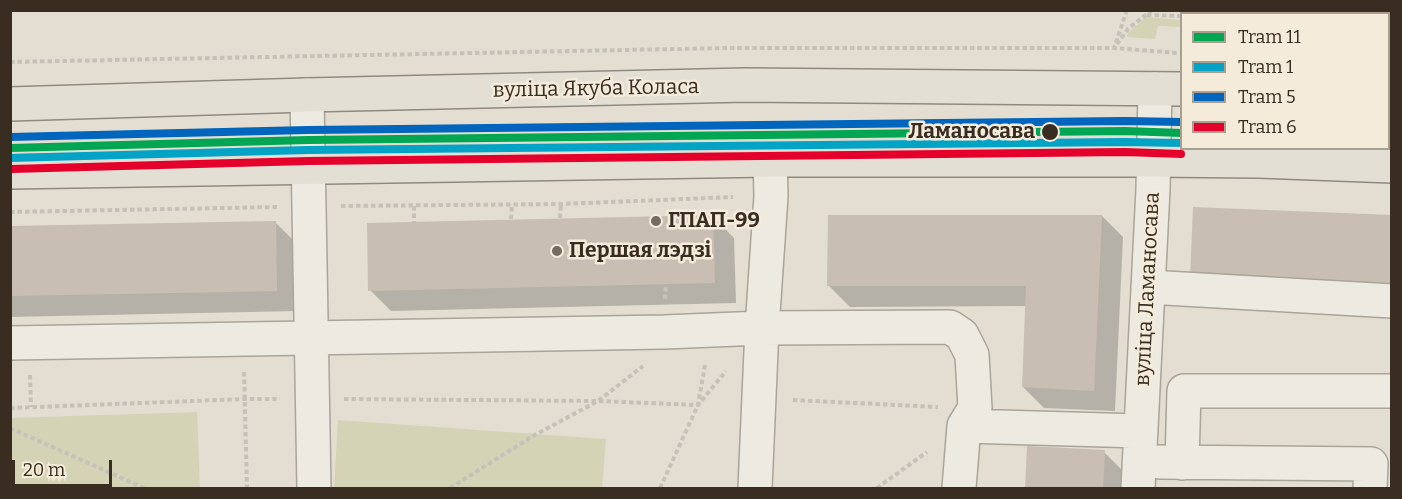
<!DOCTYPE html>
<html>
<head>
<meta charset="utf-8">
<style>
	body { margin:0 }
	#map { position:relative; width:1402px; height:499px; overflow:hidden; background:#e4ded2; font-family:Bitter,serif }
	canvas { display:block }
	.frame { position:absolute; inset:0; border:12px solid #392d22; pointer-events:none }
	.legend { position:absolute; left:1180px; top:12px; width:210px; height:138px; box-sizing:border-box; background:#f4ebda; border:2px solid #a99f90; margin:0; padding:8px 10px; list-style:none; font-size:18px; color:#392d22 }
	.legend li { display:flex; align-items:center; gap:12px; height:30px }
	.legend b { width:30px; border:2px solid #a99f90 }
	.scale { position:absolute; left:12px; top:460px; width:100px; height:27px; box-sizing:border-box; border:3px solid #392d22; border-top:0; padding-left:8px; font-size:18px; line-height:21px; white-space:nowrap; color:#392d22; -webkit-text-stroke:4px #f4ebda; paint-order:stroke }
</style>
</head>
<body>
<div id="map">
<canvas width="1402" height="499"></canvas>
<div class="frame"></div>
<ul class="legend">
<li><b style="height:8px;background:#00a651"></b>Tram 11</li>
<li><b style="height:8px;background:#03a3c5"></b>Tram 1</li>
<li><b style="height:8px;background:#0065bd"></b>Tram 5</li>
<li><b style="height:8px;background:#e4002b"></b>Tram 6</li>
</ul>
<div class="scale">20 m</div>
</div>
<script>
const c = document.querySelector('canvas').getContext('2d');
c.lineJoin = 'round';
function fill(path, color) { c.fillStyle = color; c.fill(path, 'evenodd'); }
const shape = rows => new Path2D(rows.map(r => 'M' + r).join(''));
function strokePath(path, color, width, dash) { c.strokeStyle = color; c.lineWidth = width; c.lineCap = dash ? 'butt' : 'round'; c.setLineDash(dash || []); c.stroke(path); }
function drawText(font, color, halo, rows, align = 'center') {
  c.font = font + ' Bitter,serif'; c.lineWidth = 5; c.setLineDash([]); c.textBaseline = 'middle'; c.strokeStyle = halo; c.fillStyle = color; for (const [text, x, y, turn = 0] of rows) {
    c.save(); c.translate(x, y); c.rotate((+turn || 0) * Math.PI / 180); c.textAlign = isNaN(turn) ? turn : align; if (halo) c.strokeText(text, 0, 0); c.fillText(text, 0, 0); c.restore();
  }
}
fill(shape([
	[1146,17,1181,20,1181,27,1158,26,1155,39,1127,37,1128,33],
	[197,412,200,488,11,488,11,418],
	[338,420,606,439,602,488,334,488]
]), '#d4d3b6');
fill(shape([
	[1102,216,1123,237,1115,411,1044,408,1023,387,1027,306,850,307,829,286],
	[713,217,734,238,736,303,391,311,370,290],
	[275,222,296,243,297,311,10,317,10,228],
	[1029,448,1104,452,1125,473,1124,488,1027,488]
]), '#0003');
fill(shape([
	[1193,207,1392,215,1392,288,1190,279],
	[713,215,715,283,368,291,367,223],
	[828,215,1102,215,1094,391,1022,387,1026,286,827,286],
	[276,221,277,291,10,296,10,226],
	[1027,446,1105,450,1103,488,1025,488]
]), '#c8beb3');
const minor = shape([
	[307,95,314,488],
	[1148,287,1392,301],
	[10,343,664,332,762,328,950,327,962,335,972,355,975,408,964,426,959,488],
	[964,426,1141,431],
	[1160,462,1371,464,1370,488],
	[1182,463,1184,391,1392,391],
	[755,488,762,328,771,196,770,160],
	[1138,488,1153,189,1155,89]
]);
const major = shape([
	[1329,14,1329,10],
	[1388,95,1392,95],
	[10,104,307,95,745,85,1182,89],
	[10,172,770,160,1153,160,1259,161,1392,166]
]);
strokePath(minor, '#aaa49a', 36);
strokePath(major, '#908981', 36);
strokePath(shape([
	[1127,10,1114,48,1128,29,1152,10],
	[1289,10,1289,14],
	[1383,10,1383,14],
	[1147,15,1182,16],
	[1388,43,1392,46],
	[10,62,727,48,1114,48,1178,53],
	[341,206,561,204,733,197],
	[414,206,414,222],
	[10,212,277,207],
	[560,218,561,204],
	[511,219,512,204],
	[665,299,666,284],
	[244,372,247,488],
	[30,375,31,407],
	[344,399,598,401,698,405,726,371],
	[793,400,938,407],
	[10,408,245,399,280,399],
	[10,428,144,488],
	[450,488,533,436,598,401,643,366],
	[660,488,698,405,705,365],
	[877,488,927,452]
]), '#c6c1b9', 4, [4.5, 3]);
strokePath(minor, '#edeae2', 33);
strokePath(major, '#e4dfd5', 33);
strokePath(shape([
	[10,148,308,140,1125,131,1182,133]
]), '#00a651', 8);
strokePath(shape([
	[10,158,308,150,1125,142,1182,143]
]), '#03a3c5', 8);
strokePath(shape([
	[10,137,308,130,1125,121,1182,122]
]), '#0065bd', 8);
strokePath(shape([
	[11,169,308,161,1125,152,1181,154]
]), '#e4002b', 8);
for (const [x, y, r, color] of [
	[1050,132,9,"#392d22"],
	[656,221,6,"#756b60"],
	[557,251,6,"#756b60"]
]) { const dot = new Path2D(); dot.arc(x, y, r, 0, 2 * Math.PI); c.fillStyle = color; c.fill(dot); strokePath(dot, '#f4ebda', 2); }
drawText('21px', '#392d22', '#f4ebda', [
	["вуліца Якуба Коласа",596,89,-1],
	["вуліца Ламаносава",1148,289,-87]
]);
drawText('bold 21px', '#392d22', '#f4ebda', [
	["Ламаносава",1035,132]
], 'right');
drawText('bold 21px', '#392d22', '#f4ebda', [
	["ГПАП-99",668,221],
	["Першая лэдзі",569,251]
], 'left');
</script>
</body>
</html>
